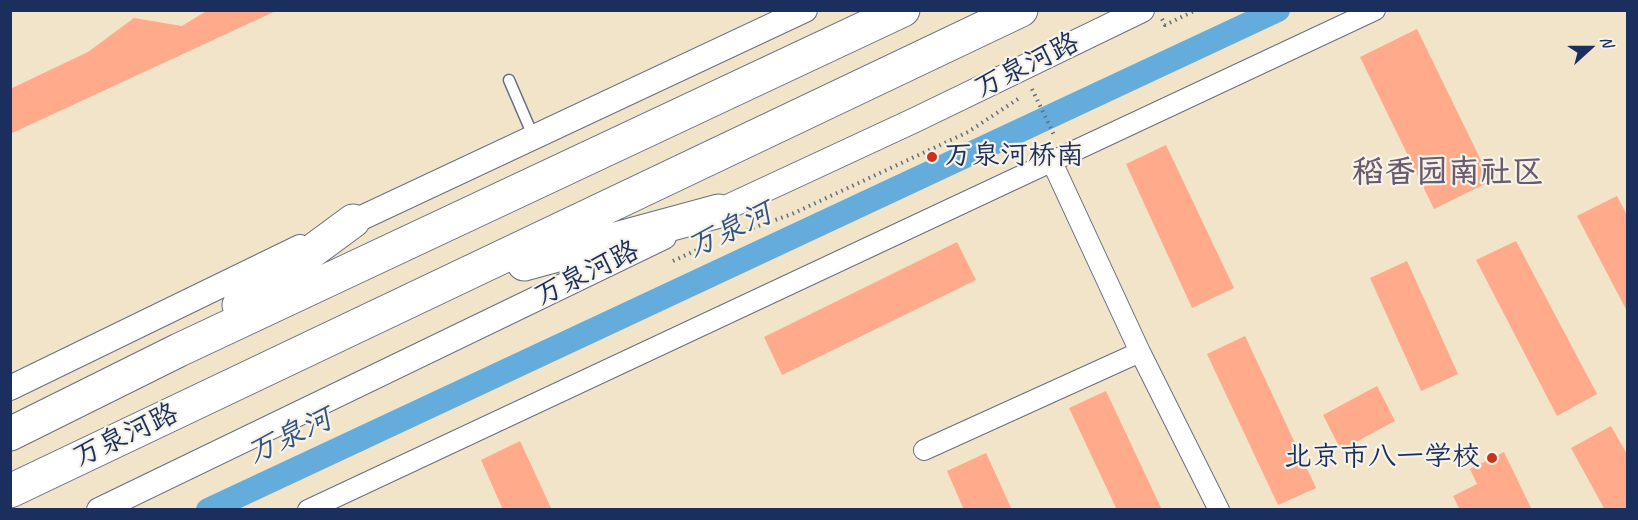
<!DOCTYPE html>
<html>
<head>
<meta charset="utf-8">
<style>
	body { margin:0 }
	#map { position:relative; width:1638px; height:520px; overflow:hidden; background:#f1e4c9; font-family:Caveat,sans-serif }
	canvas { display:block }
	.frame { position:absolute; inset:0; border:12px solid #1b2f5e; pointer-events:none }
	.north { position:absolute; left:1560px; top:18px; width:60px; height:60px; -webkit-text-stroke:4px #f7f3e8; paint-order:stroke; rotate:69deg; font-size:16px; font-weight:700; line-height:24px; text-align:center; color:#1b2f5e }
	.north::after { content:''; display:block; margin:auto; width:21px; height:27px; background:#1b2f5e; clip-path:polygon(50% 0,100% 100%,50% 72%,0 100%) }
</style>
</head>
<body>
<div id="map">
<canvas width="1638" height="520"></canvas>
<div class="frame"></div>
<div class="north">N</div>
</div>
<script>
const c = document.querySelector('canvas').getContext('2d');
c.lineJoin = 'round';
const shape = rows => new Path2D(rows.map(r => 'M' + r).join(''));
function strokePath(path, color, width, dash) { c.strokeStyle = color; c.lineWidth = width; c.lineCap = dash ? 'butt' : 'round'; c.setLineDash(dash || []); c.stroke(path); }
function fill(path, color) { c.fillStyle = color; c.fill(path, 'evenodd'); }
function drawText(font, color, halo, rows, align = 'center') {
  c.font = font + ' Caveat,"LXGW WenKai TC",sans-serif'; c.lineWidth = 4.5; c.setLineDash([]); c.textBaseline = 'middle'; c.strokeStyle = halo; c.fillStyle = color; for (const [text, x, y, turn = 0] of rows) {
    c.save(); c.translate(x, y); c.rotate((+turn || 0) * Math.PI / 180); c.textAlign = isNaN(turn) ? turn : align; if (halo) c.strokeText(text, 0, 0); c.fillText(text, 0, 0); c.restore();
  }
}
strokePath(shape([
	[208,510,1278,10]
]), '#64acdb', 24);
fill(shape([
	[208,10,278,10,10,134,10,89,88,52,134,18,182,26],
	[1417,29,1491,181,1434,209,1360,57],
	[1166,145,1234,288,1192,308,1126,164],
	[1617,196,1628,217,1628,313,1577,216],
	[1516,241,1597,394,1557,416,1476,260],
	[957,242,976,280,782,375,764,337],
	[1407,261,1458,374,1421,391,1370,278],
	[1245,336,1316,488,1278,505,1207,354],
	[1377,386,1395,421,1341,450,1323,415],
	[1106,391,1162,510,1117,510,1069,408],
	[1611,426,1628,456,1628,510,1605,510,1571,448],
	[520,441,552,510,503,510,481,460],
	[1504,452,1532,510,1460,510,1453,496,1477,484,1470,469],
	[986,453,1012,510,964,510,947,471]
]), '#feaa8b');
const service = shape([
	[509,80,534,138]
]);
const minor = shape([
	[1052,162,1140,352,1219,510],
	[924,450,1140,352],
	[308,510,1375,10]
]);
const tertiary = shape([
	[704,218,915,120,1142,10],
	[340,228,805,10],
	[10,388,300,247],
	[99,510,664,237]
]);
const trunk = shape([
	[524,264,719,211],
	[239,305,353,221],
	[10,434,179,350,903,10],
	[10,491,1021,10]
]);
strokePath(service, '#666e83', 13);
strokePath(minor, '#666e83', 22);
strokePath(tertiary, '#666e83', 26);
strokePath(trunk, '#666e83', 35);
strokePath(shape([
	[1162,19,1165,25,1196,10],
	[1032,89,1055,137],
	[736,234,792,214,968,132,1018,99],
	[673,261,710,244]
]), '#666e83', 4, [1.5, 4.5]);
strokePath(service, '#fff', 10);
strokePath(minor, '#fff', 20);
strokePath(tertiary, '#fff', 24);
strokePath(trunk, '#fff', 33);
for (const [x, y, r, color] of [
	[932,157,6,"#c8321e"],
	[1492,458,6,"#c8321e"]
]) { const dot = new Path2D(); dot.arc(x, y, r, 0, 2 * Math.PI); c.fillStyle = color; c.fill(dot); strokePath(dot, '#f7f3e8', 2); }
drawText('28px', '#1b2f5e', '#f7f3e8', [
	["万泉河路",1027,66,-26],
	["万泉河路",587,274,-26],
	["万泉河路",126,436,-25]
]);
drawText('28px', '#1b2f5e', '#f7f3e8', [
	["万泉河桥南",944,157],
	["北京市八一学校",1480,458,"right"]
], 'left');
drawText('italic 30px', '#315484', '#f7f3e8', [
	["万泉河",730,231,-25],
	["万泉河",290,437,-25]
]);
drawText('bold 32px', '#6a5a6e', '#f7f3e8', [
	["稻香园南社区",1448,174]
]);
</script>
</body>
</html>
